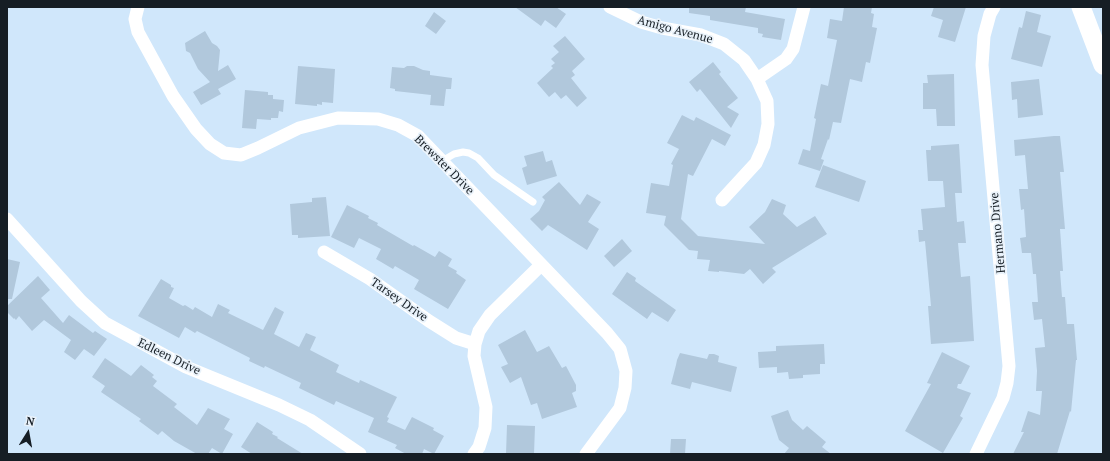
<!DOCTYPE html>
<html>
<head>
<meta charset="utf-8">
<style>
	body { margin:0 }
	#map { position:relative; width:1110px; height:461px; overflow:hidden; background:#d0e7fb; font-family:"PT Serif",serif }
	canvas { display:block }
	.frame { position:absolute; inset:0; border:8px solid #161e25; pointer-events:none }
	.north { position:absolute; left:8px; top:413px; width:40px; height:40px; -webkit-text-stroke:3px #e9f2fa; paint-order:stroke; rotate:11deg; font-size:11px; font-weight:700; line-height:16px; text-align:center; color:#161e25 }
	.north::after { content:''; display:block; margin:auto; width:14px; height:18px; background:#161e25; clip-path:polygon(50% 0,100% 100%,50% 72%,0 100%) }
</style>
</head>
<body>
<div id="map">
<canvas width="1110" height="461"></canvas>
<div class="frame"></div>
<div class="north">N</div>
</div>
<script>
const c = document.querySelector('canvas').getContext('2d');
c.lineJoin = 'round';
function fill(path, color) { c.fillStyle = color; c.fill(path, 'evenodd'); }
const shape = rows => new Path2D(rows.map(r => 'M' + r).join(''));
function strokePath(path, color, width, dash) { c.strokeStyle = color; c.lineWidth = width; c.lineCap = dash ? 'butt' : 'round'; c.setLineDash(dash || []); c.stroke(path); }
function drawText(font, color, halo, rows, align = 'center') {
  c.font = font + ' "PT Serif",serif'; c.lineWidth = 3.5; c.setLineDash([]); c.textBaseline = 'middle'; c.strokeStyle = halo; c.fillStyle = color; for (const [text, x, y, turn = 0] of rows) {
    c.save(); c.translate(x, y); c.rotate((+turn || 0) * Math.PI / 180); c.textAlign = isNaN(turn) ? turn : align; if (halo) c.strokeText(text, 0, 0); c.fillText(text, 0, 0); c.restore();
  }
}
fill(shape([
	[515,7,556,7,566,14,556,28,545,20,541,26],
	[689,7,746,7,745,12,785,19,781,40,762,37,763,34,758,33,758,28,710,20,710,16,689,13],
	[844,7,872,7,871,13,874,14,872,27,877,28,870,63,866,62,862,82,850,79,841,123,833,122,829,140,828,139,821,159,824,160,820,171,798,164,803,149,810,151,816,119,814,118,821,84,828,86,837,40,827,38,830,19,842,21],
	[934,7,966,7,955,42,938,37,943,20,931,16],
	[1026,11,1041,15,1037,32,1051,36,1042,67,1011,59,1019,27,1022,28],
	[434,12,446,21,436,34,425,26],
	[205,31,212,43,217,46,220,50,218,71,228,65,236,79,218,89,221,94,201,105,193,92,210,82,198,69,190,53,186,51,185,43],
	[565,36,585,59,572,71,575,75,571,78,587,98,577,107,566,95,561,99,555,92,549,97,537,83,553,68,551,66,555,63,551,59,559,52,553,46],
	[713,62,721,72,719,74,738,98,727,107,739,114,731,128,700,89,697,92,689,82],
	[298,66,335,69,333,103,322,102,322,105,317,104,317,106,295,104],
	[407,66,414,66,423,70,430,71,430,75,452,78,451,89,446,89,444,106,430,105,431,95,395,91,395,89,390,88,392,67,404,68],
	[954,74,955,126,937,126,936,109,923,109,923,83,928,83,927,75],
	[1039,79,1043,115,1018,118,1017,99,1012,100,1011,82],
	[245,90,268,92,268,95,273,95,273,99,284,100,283,112,279,111,278,118,271,118,271,120,257,119,256,129,242,128],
	[682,115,694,121,696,117,731,135,725,146,712,139,693,176,688,174,681,219,698,236,765,244,749,227,765,212,772,199,786,205,783,214,797,227,815,216,827,234,772,268,776,272,763,284,750,269,744,274,719,271,719,272,708,271,710,260,697,259,698,251,689,250,664,225,666,216,646,213,651,183,669,186,673,165,671,164,679,149,667,143],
	[1054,136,1060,136,1064,172,1060,172,1065,229,1060,229,1063,271,1060,271,1062,297,1065,297,1067,324,1074,324,1077,360,1076,360,1071,412,1070,411,1057,454,1013,454,1024,432,1021,432,1028,411,1040,415,1042,391,1036,391,1037,371,1035,348,1045,347,1042,319,1034,320,1032,302,1038,302,1036,274,1033,274,1031,253,1022,253,1020,238,1026,237,1024,209,1021,210,1019,189,1028,189,1025,155,1015,156,1014,140],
	[959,144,962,193,955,193,957,222,964,221,966,243,958,243,961,277,970,276,974,341,931,344,928,306,931,306,925,241,919,242,918,230,923,230,921,209,945,207,943,181,928,181,926,150,931,150,931,146],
	[543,151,546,162,552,160,557,176,527,185,522,168,527,166,524,156],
	[823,165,866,181,859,202,815,187],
	[559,182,580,205,587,194,601,202,588,222,599,229,587,250,548,225,542,231,530,219,539,211,545,200,542,197],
	[326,197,330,236,298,238,298,235,292,235,290,204,312,202,312,198],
	[347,205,369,216,368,218,378,223,377,225,413,246,414,245,435,257,439,251,452,259,448,266,457,271,456,273,466,280,448,309,414,289,419,280,395,266,393,269,376,259,381,249,359,238,354,248,331,237],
	[622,239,632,251,614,267,604,256],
	[7,259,20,262,12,299,7,299],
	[627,272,636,278,635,281,676,310,668,322,652,312,647,319,612,294],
	[38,276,50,290,41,298,63,323,69,315,93,333,95,331,107,339,94,356,84,349,75,360,64,352,71,340,44,320,32,331,19,316,16,320,14,318,14,319,7,312,7,306],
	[161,279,171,285,171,287,174,288,169,298,183,306,185,305,193,310,195,307,212,317,218,304,230,310,228,313,263,330,275,307,284,312,274,334,299,347,306,333,316,337,310,350,339,365,336,372,359,383,360,380,397,397,387,417,389,418,387,422,405,430,412,417,434,428,433,430,444,436,434,454,424,449,422,454,406,454,395,448,397,445,368,432,374,418,336,401,334,405,299,388,301,383,265,366,264,368,249,361,250,358,197,331,195,333,185,327,179,338,138,316],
	[525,330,537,352,549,346,562,368,566,366,576,385,576,391,572,393,577,407,542,419,537,403,531,405,521,377,510,383,501,367,508,364,498,345],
	[824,344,825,364,820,364,820,374,803,375,803,378,789,379,788,372,777,373,777,367,759,368,758,352,776,351,776,346],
	[942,352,970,366,961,384,958,384,957,388,971,393,960,416,963,418,943,453,905,431,931,384,927,383],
	[680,353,707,359,709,354,714,354,719,356,718,362,737,367,731,392,692,382,690,389,671,384,676,365,677,360],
	[105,358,131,376,141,365,154,375,152,377,157,381,153,386,177,404,174,407,197,425,208,408,230,419,224,429,233,434,222,454,212,448,208,454,197,454,174,441,162,431,158,435,139,421,141,419,101,392,105,386,92,377],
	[788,410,792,420,803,430,807,426,826,442,822,447,831,454,784,454,789,448,779,440,771,416],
	[257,422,273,432,272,434,278,437,277,438,303,454,252,454,241,447],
	[507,425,535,426,534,454,506,454],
	[671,439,686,439,685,454,670,454]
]), '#b1c8dc');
strokePath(shape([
	[442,161,454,154,463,152,469,153,478,158,494,175,533,202]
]), '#fff', 7);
strokePath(shape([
	[138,7,135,19,138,32,173,96,196,129,210,144,224,153,241,155,258,148,299,128,338,118,378,119,398,125,418,136,607,333,620,349,626,371,625,388,620,408,586,454],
	[610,7,641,22,662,28,701,35,724,44,744,60,757,79,767,101,768,124,764,145,756,163,722,200],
	[757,79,786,59,793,49,804,7],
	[7,219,81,301,105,323,186,367,279,405,310,420,360,454],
	[324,252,370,279,429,321,456,338,475,344],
	[474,454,479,447,485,428,486,407,474,356,475,344,479,331,490,315,541,265],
	[976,454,1003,398,1007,383,1009,366,982,65,984,36,990,14,994,7]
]), '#fff', 13);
strokePath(shape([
	[1081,7,1103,65]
]), '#fff', 19);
drawText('12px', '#161e25', '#e9f2fa', [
	["Amigo Avenue",675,30,15],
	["Brewster Drive",444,165,45],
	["Hermano Drive",998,233,-95],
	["Tarsey Drive",399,300,35],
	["Edleen Drive",169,357,26]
]);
</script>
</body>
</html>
